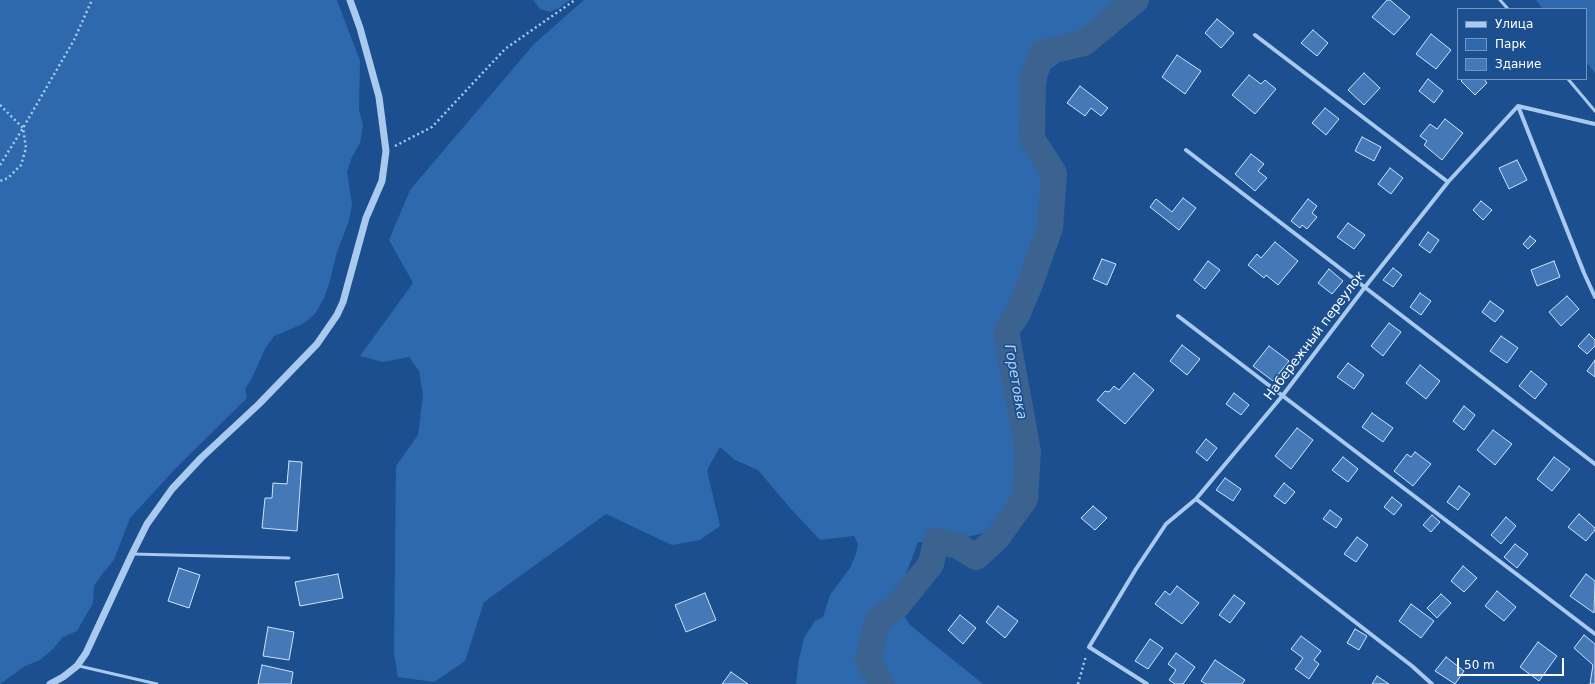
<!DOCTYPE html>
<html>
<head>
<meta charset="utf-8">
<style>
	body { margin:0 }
	#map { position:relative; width:1595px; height:684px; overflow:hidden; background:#1b4f8f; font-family:"DejaVu Sans",sans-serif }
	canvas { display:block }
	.legend { position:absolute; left:1457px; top:8px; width:130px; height:72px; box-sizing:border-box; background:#1b4f8f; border:1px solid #7695bc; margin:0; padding:5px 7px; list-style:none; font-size:12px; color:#fff }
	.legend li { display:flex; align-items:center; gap:8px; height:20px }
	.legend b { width:20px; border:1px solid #7695bc }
	.scale { position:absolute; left:1457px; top:658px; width:107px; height:18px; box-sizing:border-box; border:2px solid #fff; border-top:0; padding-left:5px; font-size:12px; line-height:14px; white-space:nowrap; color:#fff; -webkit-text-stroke:3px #1b4f8f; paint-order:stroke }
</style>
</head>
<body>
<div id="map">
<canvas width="1595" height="684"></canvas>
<ul class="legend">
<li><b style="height:5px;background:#a9c9ee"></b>Улица</li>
<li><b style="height:11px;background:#2e69ad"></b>Парк</li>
<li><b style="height:11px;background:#4478b7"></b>Здание</li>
</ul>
<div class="scale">50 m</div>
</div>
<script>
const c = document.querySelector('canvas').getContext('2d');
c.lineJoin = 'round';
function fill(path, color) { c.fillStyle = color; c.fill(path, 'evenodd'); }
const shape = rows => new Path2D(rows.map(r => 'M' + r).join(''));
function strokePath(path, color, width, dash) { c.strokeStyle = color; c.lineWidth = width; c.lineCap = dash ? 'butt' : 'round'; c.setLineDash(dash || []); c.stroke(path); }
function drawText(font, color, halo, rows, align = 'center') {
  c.font = font + ' "DejaVu Sans",sans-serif'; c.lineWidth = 3.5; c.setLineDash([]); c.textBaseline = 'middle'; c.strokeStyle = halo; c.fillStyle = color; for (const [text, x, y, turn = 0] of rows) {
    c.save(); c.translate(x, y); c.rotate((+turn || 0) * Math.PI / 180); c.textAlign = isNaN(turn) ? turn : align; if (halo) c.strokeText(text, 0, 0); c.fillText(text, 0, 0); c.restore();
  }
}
fill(shape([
	[0,0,337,0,360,61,359,110,363,125,360,143,352,157,347,172,352,204,349,221,337,252,329,284,324,298,315,314,303,324,274,336,265,349,252,378,245,389,247,398,176,468,130,518,114,560,103,573,94,586,93,603,77,631,63,637,53,649,40,660,25,666,0,684],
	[533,0,570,0,559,8,550,12,540,9],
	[584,0,1128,0,1093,36,1049,70,1041,110,1047,202,1042,256,1034,295,1005,315,1012,403,1013,439,1021,483,1011,514,984,533,947,542,918,542,902,585,892,597,910,625,983,684,796,684,799,659,804,638,815,621,823,617,830,595,850,568,856,554,858,544,854,536,820,540,790,508,758,470,735,460,720,447,707,470,720,526,700,540,672,545,606,514,484,602,465,661,434,682,398,677,394,653,396,466,418,435,423,395,419,371,409,357,383,362,360,356,413,283,389,240,410,190,534,44],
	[1536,0,1595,0,1595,73,1586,62,1586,9,1543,9]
]), '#2e69ad');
strokePath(shape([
	[882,684,868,660,877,621,898,605,931,564,936,541,958,546,976,557,997,538,1025,499,1028,451,1006,331,1017,315,1030,284,1050,228,1054,173,1032,139,1033,78,1042,53,1084,43,1136,0]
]), '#3c6290', 26);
const building = shape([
	[1387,0,1390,0,1410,17,1394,35,1372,17,1387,0],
	[1217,19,1234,33,1221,48,1205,33,1217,19],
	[1313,30,1328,43,1317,56,1301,43,1313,30],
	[1431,34,1451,50,1436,69,1416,54,1431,34],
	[1177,55,1201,71,1185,94,1162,77,1177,55],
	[1364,73,1380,88,1364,105,1348,90,1364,73],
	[1249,75,1261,84,1265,80,1276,89,1255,114,1232,95,1249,75],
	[1428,79,1443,91,1434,103,1419,91,1428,79],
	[1463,79,1484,79,1487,83,1475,95,1461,81,1463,79],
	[1080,86,1108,108,1101,116,1091,108,1085,116,1067,103,1080,86],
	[1325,108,1339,119,1326,135,1312,123,1325,108],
	[1445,119,1463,133,1442,160,1424,145,1427,141,1420,136,1430,124,1437,129,1445,119],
	[1362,137,1381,147,1374,161,1355,151,1362,137],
	[1251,154,1264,164,1258,171,1267,178,1255,191,1235,174,1251,154],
	[1517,160,1527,180,1509,189,1499,168,1517,160],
	[1390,168,1403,178,1391,194,1378,184,1390,168],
	[1183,198,1196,208,1179,230,1150,207,1156,199,1172,212,1183,198],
	[1308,199,1317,206,1312,213,1317,217,1307,229,1302,225,1300,228,1291,221,1308,199],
	[1481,201,1492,210,1483,220,1473,210,1481,201],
	[1348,223,1365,235,1354,249,1337,237,1348,223],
	[1428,232,1439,240,1430,253,1419,245,1428,232],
	[1530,236,1536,241,1528,249,1523,244,1530,236],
	[1275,242,1298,261,1278,285,1266,275,1264,278,1248,265,1257,254,1261,258,1275,242],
	[1102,259,1116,264,1107,285,1093,279,1102,259],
	[1208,261,1220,270,1205,289,1194,280,1208,261],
	[1554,261,1560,277,1537,286,1531,270,1554,261],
	[1393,268,1402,275,1393,287,1383,280,1393,268],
	[1329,269,1343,281,1332,294,1318,283,1329,269],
	[1420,293,1431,301,1421,315,1410,307,1420,293],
	[1567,296,1579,309,1561,326,1549,312,1567,296],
	[1490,301,1504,311,1495,322,1482,312,1490,301],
	[1389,323,1401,332,1383,356,1371,346,1389,323],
	[1589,334,1595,340,1595,346,1587,354,1578,346,1589,334],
	[1501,336,1518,348,1507,363,1490,351,1501,336],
	[1182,345,1200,359,1187,375,1170,361,1182,345],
	[1269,346,1289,361,1273,381,1253,366,1269,346],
	[1595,360,1595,377,1587,371,1595,360],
	[1348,363,1364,375,1354,389,1337,377,1348,363],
	[1420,365,1440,381,1426,399,1406,383,1420,365],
	[1531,371,1547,384,1535,399,1519,386,1531,371],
	[1134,373,1154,390,1125,424,1097,400,1105,391,1109,392,1114,386,1119,390,1134,373],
	[1234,393,1249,405,1241,415,1226,404,1234,393],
	[1464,406,1475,415,1464,430,1453,421,1464,406],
	[1372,413,1393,428,1383,442,1362,427,1372,413],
	[1297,428,1313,440,1291,469,1275,456,1297,428],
	[1493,430,1512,444,1495,465,1477,450,1493,430],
	[1206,439,1217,448,1207,461,1196,452,1206,439],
	[1415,452,1431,464,1413,486,1394,471,1407,454,1411,457,1415,452],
	[1343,457,1358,469,1348,482,1332,470,1343,457],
	[1554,457,1570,469,1552,491,1537,479,1554,457],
	[289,461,302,462,297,531,262,528,265,498,272,498,273,483,287,484,289,461],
	[1225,478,1241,489,1233,501,1216,490,1225,478],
	[1284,483,1295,492,1285,504,1274,496,1284,483],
	[1459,486,1470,494,1458,510,1447,502,1459,486],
	[1392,497,1402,505,1394,515,1384,507,1392,497],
	[1093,506,1107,518,1095,530,1081,518,1093,506],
	[1330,510,1342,519,1336,528,1323,519,1330,510],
	[1579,514,1595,528,1595,530,1586,541,1568,527,1579,514],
	[1432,515,1440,522,1431,532,1423,525,1432,515],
	[1506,517,1516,526,1501,544,1491,535,1506,517],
	[1357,537,1368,545,1356,562,1344,554,1357,537],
	[1515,544,1528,554,1517,568,1504,557,1515,544],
	[1463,566,1477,578,1464,592,1451,581,1463,566],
	[179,568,200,575,189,608,168,601,179,568],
	[338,574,343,598,300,606,295,582,338,574],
	[1586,574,1595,581,1594,613,1570,596,1586,574],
	[1177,586,1199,603,1182,624,1155,604,1165,591,1170,595,1177,586],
	[1497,591,1516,607,1504,621,1485,606,1497,591],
	[705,593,716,620,686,632,675,605,705,593],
	[1441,594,1451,603,1437,618,1427,608,1441,594],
	[1234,595,1245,603,1230,623,1219,615,1234,595],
	[1411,604,1434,621,1421,638,1399,621,1411,604],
	[998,606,1018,621,1005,638,986,622,998,606],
	[960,615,976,628,963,644,948,630,960,615],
	[268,627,294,632,289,660,263,656,268,627],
	[1355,629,1367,636,1359,650,1347,643,1355,629],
	[1584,635,1595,644,1595,684,1590,684,1593,665,1574,648,1584,635],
	[1301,636,1321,651,1314,660,1319,664,1309,679,1295,669,1303,658,1291,649,1301,636],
	[1150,639,1163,648,1148,669,1135,661,1150,639],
	[1538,642,1557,656,1539,681,1520,667,1538,642],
	[1176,653,1195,667,1183,684,1175,684,1169,680,1176,670,1168,664,1176,653],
	[1446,657,1464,671,1455,684,1435,671,1446,657],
	[1215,660,1245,680,1242,684,1206,684,1201,681,1215,660],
	[262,665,293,672,291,684,258,684,262,665],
	[731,672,748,684,722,684,731,672],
	[1377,676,1389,684,1372,684,1377,676]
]);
fill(building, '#4478b7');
strokePath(building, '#cfe3fa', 1);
strokePath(shape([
	[0,105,23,128,26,148,21,165,8,178,0,181],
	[395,146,432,127,505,49,575,0],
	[0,165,23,128,74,40,92,0],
	[1078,684,1086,656]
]), '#a9c9ee', 2.5, [2, 3]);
strokePath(shape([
	[1500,0,1508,9],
	[1568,79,1595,111],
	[133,554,289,558],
	[79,666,157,684]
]), '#a9c9ee', 3);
strokePath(shape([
	[1255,35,1448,182],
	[1518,106,1584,273,1595,297],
	[1186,150,1595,464],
	[1178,316,1595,634],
	[1196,499,1412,666,1432,684],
	[1147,684,1089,647,1136,569,1166,524,1196,499,1283,395,1365,287,1448,182,1518,106,1595,124]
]), '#a9c9ee', 4);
strokePath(shape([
	[50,684,63,677,77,666,86,653,132,554,147,524,172,489,201,458,259,404,317,344,337,315,343,302,366,218,382,181,386,151,379,97,360,28,350,0]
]), '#a9c9ee', 7);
drawText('13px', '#fff', '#1b4f8f', [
	["Набережный переулок",1315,336,-53]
]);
drawText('italic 14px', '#b5d3f5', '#1b4f8f', [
	["Горетовка",1015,382,80]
]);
</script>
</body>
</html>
